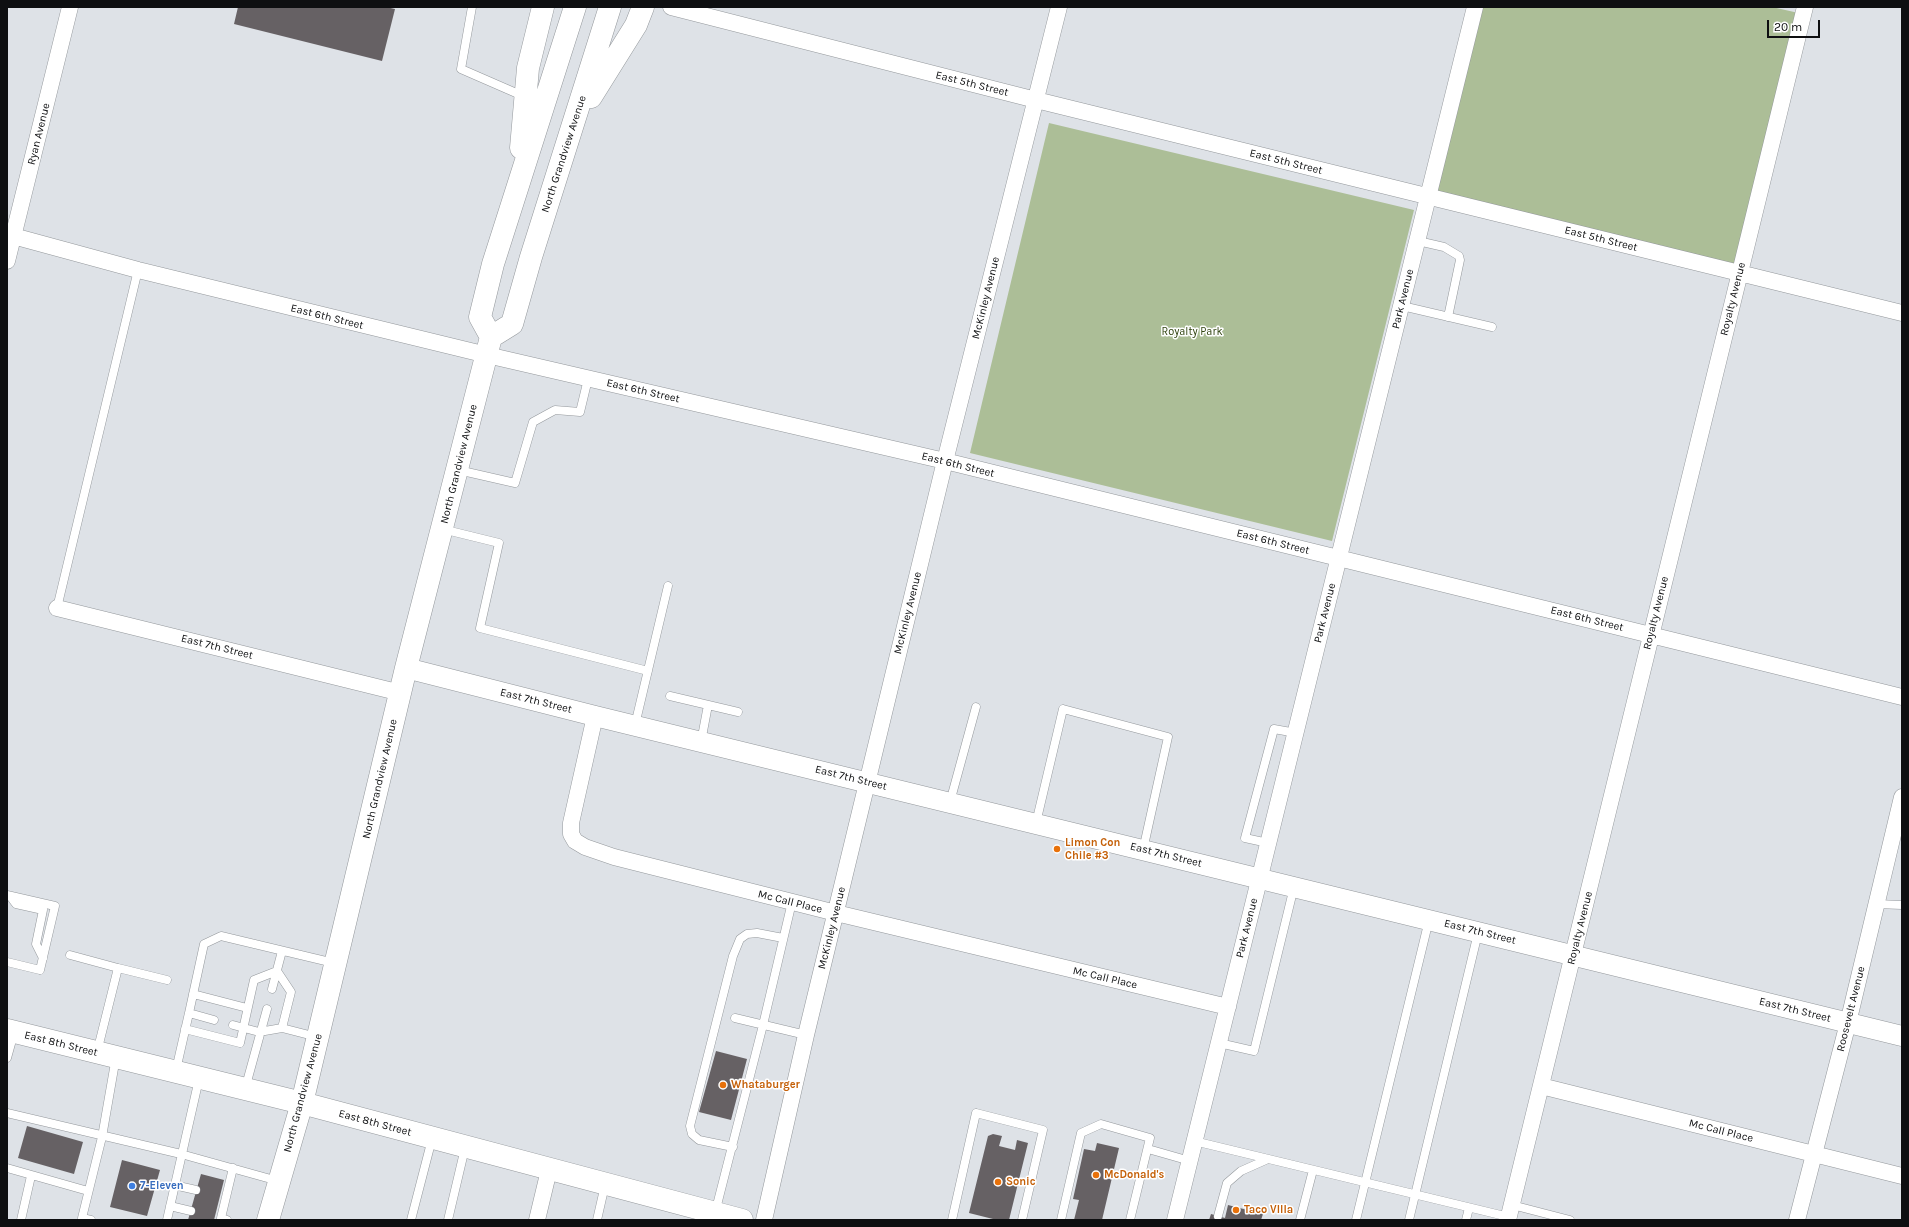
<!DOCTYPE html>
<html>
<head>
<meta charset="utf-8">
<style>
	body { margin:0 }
	#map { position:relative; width:1909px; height:1227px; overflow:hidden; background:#dee2e7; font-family:Karla,sans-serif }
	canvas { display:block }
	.frame { position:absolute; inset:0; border:8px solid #0e0f11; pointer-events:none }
	.scale { position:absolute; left:1767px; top:20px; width:53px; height:18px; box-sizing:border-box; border:2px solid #0e0f11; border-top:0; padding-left:5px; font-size:12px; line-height:14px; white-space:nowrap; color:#0e0f11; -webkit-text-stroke:3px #fff; paint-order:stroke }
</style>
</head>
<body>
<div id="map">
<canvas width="1909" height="1227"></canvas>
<div class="frame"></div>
<div class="scale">20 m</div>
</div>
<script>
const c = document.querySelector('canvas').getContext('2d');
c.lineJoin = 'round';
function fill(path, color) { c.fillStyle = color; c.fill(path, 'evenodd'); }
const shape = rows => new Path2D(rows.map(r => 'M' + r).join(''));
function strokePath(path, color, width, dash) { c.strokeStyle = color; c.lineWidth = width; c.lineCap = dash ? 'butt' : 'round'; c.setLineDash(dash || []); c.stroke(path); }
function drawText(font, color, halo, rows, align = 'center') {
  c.font = font + ' Karla,sans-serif'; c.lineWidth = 3; c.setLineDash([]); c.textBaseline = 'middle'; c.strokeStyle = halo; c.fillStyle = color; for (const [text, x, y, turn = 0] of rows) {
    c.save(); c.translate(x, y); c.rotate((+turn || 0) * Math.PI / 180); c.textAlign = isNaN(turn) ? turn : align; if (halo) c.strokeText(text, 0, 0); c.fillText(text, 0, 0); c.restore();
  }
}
fill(shape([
	[1475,7,1772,7,1803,14,1739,273,1428,197],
	[1049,123,1414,210,1332,541,970,453]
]), '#acbe97');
fill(shape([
	[238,7,386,7,395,9,382,61,234,24],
	[716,1051,747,1059,731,1120,699,1112],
	[27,1126,83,1142,74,1174,18,1158],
	[993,1134,1002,1136,999,1146,1015,1150,1017,1140,1028,1143,1009,1220,997,1220,969,1213,988,1136],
	[1097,1143,1119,1148,1102,1220,1074,1220,1079,1200,1073,1199,1084,1149,1095,1151],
	[122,1160,160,1170,147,1216,110,1207],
	[201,1174,224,1180,214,1220,188,1220],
	[1228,1205,1263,1214,1261,1220,1209,1220,1211,1214,1225,1218]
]), '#666164');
const service = shape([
	[472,7,461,69,523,96],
	[1418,241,1444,247,1459,256,1460,260,1448,317],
	[1402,306,1492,327],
	[458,470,515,483,533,422,555,410,580,412,588,379],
	[442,529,499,543,480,628,648,671],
	[57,608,138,270],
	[670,696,738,712],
	[635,725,668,586],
	[701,742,708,705],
	[950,802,976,707],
	[1036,823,1063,709,1168,737,1143,850],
	[1268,843,1245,838,1274,729,1296,733],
	[7,895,55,906,40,970,7,962],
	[10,896,16,904,43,910,36,944,43,958],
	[1876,904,1902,905],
	[70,955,118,968,97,1052],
	[118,968,167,980],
	[272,989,282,951],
	[193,994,247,1008],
	[735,1018,806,1035],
	[214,1020,189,1013,204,944,221,936,334,963],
	[233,1025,259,1032,282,1028,317,1037],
	[185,1029,240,1043,254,980,277,971,291,992,282,1028],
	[1219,1043,1254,1051,1294,887],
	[7,1058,14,1033],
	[176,1070,189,1013],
	[245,1089,267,1009],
	[7,1113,181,1154,278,1181],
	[1194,1141,1509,1217],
	[733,1147,699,1140,692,1134,690,1126,733,956,740,939,747,934,757,933,783,938],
	[1148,1149,1190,1161],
	[7,1168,88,1191],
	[174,1185,196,1190],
	[1512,1205,1570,1220],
	[170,1206,191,1211],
	[715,1213,763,1025,792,902],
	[1218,1216,1227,1183,1241,1171,1268,1159],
	[21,1220,31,1176],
	[91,1220,82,1218,102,1137,116,1057],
	[167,1220,199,1079],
	[227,1220,221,1218,233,1168],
	[411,1220,432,1139],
	[448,1220,465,1148],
	[597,1220,605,1185],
	[952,1220,976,1113,1043,1130,1022,1220],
	[1061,1220,1081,1133,1101,1124,1150,1138,1130,1220],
	[1300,1220,1313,1170],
	[1356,1220,1429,920],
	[1409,1220,1478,933],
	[1466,1220,1469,1208]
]);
const minor = shape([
	[671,7,1036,100,1902,313],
	[13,236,138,270,487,355,945,461,1902,697],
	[7,261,70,7],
	[57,608,401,693],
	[595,716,571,823,571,834,575,841,585,847,614,857,836,913,1228,1007],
	[1541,1086,1902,1176],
	[537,1220,549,1170],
	[764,1220,806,1035,945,461,1059,7],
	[1175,1220,1475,7],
	[1508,1220,1805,7],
	[1797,1220,1848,1023,1902,797]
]);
const tertiary = shape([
	[406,668,595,716,1902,1036]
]);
const secondary = shape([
	[7,1030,302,1103,742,1220]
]);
const primary = shape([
	[591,97,636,25,643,7],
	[521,148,528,68,543,7],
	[491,337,512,324,531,257,610,7],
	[268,1220,302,1103,406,668,491,337,480,317,493,264,575,7]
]);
strokePath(service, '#94989c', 9);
strokePath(minor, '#94989c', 17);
strokePath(tertiary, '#94989c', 21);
strokePath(secondary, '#94989c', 23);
strokePath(primary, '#94989c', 23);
strokePath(service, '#fff', 8);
strokePath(minor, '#fff', 16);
strokePath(tertiary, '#fff', 20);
strokePath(secondary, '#fff', 22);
strokePath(primary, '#fff', 22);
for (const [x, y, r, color] of [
	[1057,849,4,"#e8710a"],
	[723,1085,4,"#e8710a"],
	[1096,1175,4,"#e8710a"],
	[998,1182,4,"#e8710a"],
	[132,1186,4,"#3f7fe0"],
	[1236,1210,4,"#e8710a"]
]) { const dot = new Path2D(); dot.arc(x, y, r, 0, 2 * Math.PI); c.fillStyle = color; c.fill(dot); strokePath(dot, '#fff', 1.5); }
drawText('11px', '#0e0f11', '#fff', [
	["East 5th Street",972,84,14],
	["Ryan Avenue",39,134,-76],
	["North Grandview Avenue",564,154,-72],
	["East 5th Street",1286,162,14],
	["East 5th Street",1601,239,14],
	["McKinley Avenue",986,298,-76],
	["Park Avenue",1403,299,-76],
	["Royalty Avenue",1733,299,-76],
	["East 6th Street",327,317,14],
	["East 6th Street",643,391,13],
	["North Grandview Avenue",459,464,-76],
	["East 6th Street",958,465,14],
	["East 6th Street",1273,542,14],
	["McKinley Avenue",908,613,-76],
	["Park Avenue",1325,613,-76],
	["Royalty Avenue",1656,613,-76],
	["East 6th Street",1587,619,14],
	["East 7th Street",217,647,14],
	["East 7th Street",536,701,14],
	["East 7th Street",851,778,14],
	["North Grandview Avenue",380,779,-77],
	["East 7th Street",1166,855,14],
	["Mc Call Place",790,902,14],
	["McKinley Avenue",832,928,-76],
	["Park Avenue",1247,928,-76],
	["Royalty Avenue",1580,928,-76],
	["East 7th Street",1480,932,14],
	["Mc Call Place",1105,978,13],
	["Roosevelt Avenue",1851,1009,-76],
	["East 7th Street",1795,1010,14],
	["East 8th Street",61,1044,14],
	["North Grandview Avenue",303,1093,-75],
	["East 8th Street",375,1123,15],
	["Mc Call Place",1721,1131,14]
]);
drawText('11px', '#30430f', '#fff', [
	["Royalty Park",1192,332]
]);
drawText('bold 11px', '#c56008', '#fff', [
	["Limon Con",1065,843],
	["Chile #3",1065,856],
	["Whataburger",731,1085],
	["McDonald's",1104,1175],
	["Sonic",1006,1182],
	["Taco VIlla",1244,1210]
], 'left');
drawText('bold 11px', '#366cbe', '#fff', [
	["7-Eleven",140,1186]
], 'left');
</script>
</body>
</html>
